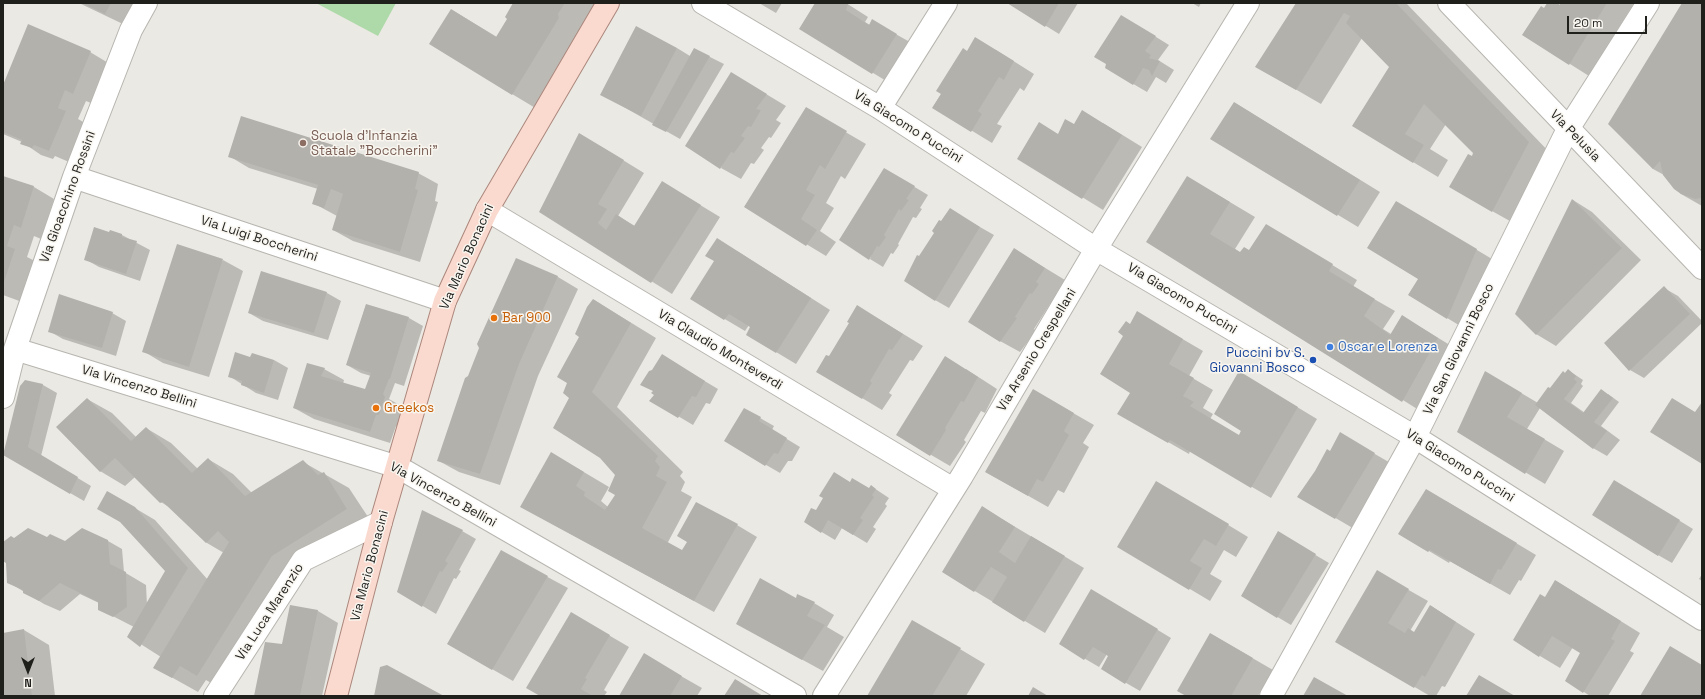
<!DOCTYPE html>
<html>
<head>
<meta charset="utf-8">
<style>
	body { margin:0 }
	#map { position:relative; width:1705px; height:699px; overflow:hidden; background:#ebe9e3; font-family:"Space Grotesk",sans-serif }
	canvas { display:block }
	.frame { position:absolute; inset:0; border:4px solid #1f1f1c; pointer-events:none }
	.north { position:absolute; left:8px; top:651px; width:40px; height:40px; -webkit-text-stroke:3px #f9f6f0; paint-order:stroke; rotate:180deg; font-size:11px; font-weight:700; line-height:16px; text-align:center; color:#1f1f1c }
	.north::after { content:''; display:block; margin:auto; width:14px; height:18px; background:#1f1f1c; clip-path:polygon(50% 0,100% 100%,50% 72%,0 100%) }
	.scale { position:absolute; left:1567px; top:16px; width:80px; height:18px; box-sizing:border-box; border:2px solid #1f1f1c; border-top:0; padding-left:5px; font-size:12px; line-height:14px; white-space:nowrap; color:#1f1f1c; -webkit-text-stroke:3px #f9f6f0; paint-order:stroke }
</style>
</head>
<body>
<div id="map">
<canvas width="1705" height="699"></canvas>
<div class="frame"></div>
<div class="north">N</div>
<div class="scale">20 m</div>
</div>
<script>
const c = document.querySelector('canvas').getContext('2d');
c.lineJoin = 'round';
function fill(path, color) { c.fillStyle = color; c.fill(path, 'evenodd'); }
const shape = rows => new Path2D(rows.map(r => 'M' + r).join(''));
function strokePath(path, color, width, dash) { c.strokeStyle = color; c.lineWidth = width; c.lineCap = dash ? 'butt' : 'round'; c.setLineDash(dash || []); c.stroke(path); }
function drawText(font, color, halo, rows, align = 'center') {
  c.font = font + ' "Space Grotesk",sans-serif'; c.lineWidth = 3; c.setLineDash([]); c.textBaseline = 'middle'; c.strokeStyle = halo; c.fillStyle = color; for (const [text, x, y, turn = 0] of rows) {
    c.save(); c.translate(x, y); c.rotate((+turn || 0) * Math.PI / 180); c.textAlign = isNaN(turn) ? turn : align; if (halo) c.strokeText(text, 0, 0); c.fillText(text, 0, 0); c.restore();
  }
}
fill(shape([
	[316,3,396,3,378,36]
]), '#aedaa9');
fill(shape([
	[79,3,137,3,125,25],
	[515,3,599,3,537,109,512,94,452,10,497,37,509,18],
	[759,3,782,3,776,13],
	[816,3,846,3,868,17,865,22,870,25,892,32,917,46,893,85,800,29],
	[1009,3,1078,3,1059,34],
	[1192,3,1201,3,1199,7],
	[1297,3,1406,3,1554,157,1517,225,1492,211,1473,158,1474,153,1446,124,1430,149,1448,160,1438,177,1353,126,1390,67,1362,38,1321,104,1257,67],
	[1548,3,1556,3,1561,6,1562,3,1634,3,1589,76,1570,64,1544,9],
	[1683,3,1702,3,1702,206,1681,194,1664,175,1653,169,1609,124],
	[1135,24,1169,45,1158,60,1174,70,1166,83,1156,77,1147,92,1106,68],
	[677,48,690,56,694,49,724,64,680,139,601,94],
	[996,50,1034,74,1024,91,1020,88,997,124,1002,126,992,143,933,107,967,52],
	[90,52,110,64,93,104,86,101,78,119,85,123,69,162,55,156,53,159,41,155,22,142,3,134,3,87],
	[751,85,786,106,776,120,781,123,771,138,769,137,761,148,764,150,754,164,751,163,741,179,721,168],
	[1235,103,1380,192,1358,227,1212,139],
	[806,109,866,144,845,179,841,176,826,203,834,208,820,231,836,242,826,256,745,207],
	[1103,123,1142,147,1103,210,1019,158,1075,126],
	[600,146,644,173,618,216,635,226,682,194,720,217,672,294,540,212],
	[229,156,418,173,438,184,435,201,438,202,420,262,353,241,333,230,337,216,313,203,318,189,249,168],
	[3,177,34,187,54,199,41,239,34,236,27,257,35,261,22,302,3,295],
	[898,177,928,195,920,208,922,209,916,218,913,217,898,244,899,245,893,254,891,253,883,267,870,259],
	[1213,192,1255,217,1235,249,1241,253,1291,240,1357,280,1353,287,1395,311,1383,329,1391,334,1422,328,1458,350,1422,412,1148,241],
	[1573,200,1592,212,1641,260,1556,346,1536,334],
	[950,210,994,235,949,308,935,300,920,257],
	[1417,214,1497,262,1467,330,1409,295,1419,278],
	[111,231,122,235,150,250,140,281,99,267,85,259,110,234],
	[1014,249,1065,280,1056,294,1058,296,1053,305,1050,304,1034,329,1036,331,1020,352,1000,341],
	[737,251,830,310,796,364,776,352,749,325,745,331,691,299],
	[223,260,243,271,209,377,163,363,143,351],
	[517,260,558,277,578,289,538,376,500,485,459,472,439,461,469,377],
	[262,272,327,293,341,301,328,340,263,321,249,313],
	[1664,288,1678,296,1702,321,1702,323,1644,378,1630,370],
	[594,300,656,338,617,407,683,472,680,476,685,482,681,491,692,497,667,544,683,551,737,525,757,537,714,612,547,521,577,468,609,487,601,501,608,507,616,495,616,475,571,397,580,337],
	[366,305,409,318,423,326,404,386,395,383,389,399,403,407,399,426,396,426,390,443,314,419,294,408,324,369,344,380,343,384,370,391,371,376,361,373,347,365],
	[112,313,126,321,116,356,63,339,49,331],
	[1138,313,1203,351,1189,376,1213,390,1203,408,1213,414,1210,419,1239,436,1259,384,1317,419,1271,498,1190,451,1189,454,1119,414,1132,392,1130,325],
	[877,318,923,346,913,361,910,360,889,393,892,395,882,410,862,398,830,357],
	[251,358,274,360,288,368,278,400,256,393,229,376],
	[676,364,718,389,710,404,706,403,693,425,651,400,655,395,654,391],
	[966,369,997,389,985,413,981,411,964,440,966,442,950,466,897,435],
	[1568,370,1583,380,1581,384,1583,386,1571,403,1585,413,1608,394,1619,402,1601,426,1620,440,1607,456,1593,448,1540,408,1527,429,1564,451,1545,484,1458,432,1506,384,1538,403],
	[25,381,43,385,57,393,41,456,91,486,84,501,4,455],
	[1033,390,1094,425,1083,443,1089,447,1064,493,1058,490,1048,507,986,472],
	[87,399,112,413,136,437,146,428,171,443,198,469,208,459,233,474,252,493,303,462,349,488,372,523,297,570,223,690,206,680,198,692,155,668,161,657,128,636,134,627,99,609,99,603,80,594,60,611,44,604,8,582,7,563,3,561,3,543,14,539,47,538,65,542,108,541,122,549,124,572,146,585,147,605,166,571,108,492,155,520,208,580,224,553,207,543,172,509,161,502,135,477,125,486,100,471],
	[760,418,774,426,772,430,800,447,792,461,788,461,780,473,725,441],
	[1340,434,1394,465,1356,530,1298,496,1331,452],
	[850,483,870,489,871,486,889,498,885,504,887,506,873,527,876,529,867,543,842,528,835,540,805,522],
	[1628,489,1693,529,1672,563,1658,555],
	[1177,494,1248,537,1236,557,1224,550,1210,574,1222,581,1210,601,1118,546],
	[1446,501,1536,555,1521,581,1519,580,1510,595,1450,561,1449,563,1429,551],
	[1002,519,1084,568,1045,633,943,572],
	[462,531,476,539,459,570,461,571,456,579,454,578,436,614,398,591],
	[1278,533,1329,563,1291,625,1242,596],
	[501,552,568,588,513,681,448,644],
	[1377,572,1428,601,1410,631,1415,634,1431,606,1475,634,1445,687,1442,686,1436,696,1430,696,1336,641],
	[1702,574,1702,581,1699,579],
	[1556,581,1640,633,1630,651,1634,653,1608,696,1590,696,1566,680,1582,653,1573,647,1560,668,1540,656,1545,598],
	[1105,598,1171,638,1140,691,1102,669,1109,655,1107,654,1099,667,1060,644],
	[797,600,814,603,834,615,827,627,844,637,823,671,757,635],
	[291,606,318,611,338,623,322,696,255,696,282,646],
	[571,613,629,647,604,690,607,692,604,696,542,696],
	[913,621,985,664,966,696,868,696],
	[24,630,49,645,55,696,3,696,3,634],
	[1211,634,1273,670,1258,696,1188,696],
	[644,655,702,688,697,696,620,696]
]), '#0003');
fill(shape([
	[82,3,111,3,105,14],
	[513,3,565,3,558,14,559,18,512,95,429,44,451,9,496,37,507,19,505,17],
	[815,3,846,3,848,4,846,10,869,25,872,19,897,34,872,74,799,29],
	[1007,3,1059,3,1045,27],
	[1296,3,1396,3,1529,142,1492,212,1449,187,1468,154,1472,156,1473,153,1424,104,1405,134,1424,145,1413,163,1352,126,1389,67,1346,23,1350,16,1344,13,1296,90,1255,67],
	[1547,3,1558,3,1560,5,1560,3,1607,3,1569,65,1522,35,1541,6,1544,8],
	[1682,3,1702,3,1702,198,1695,199,1681,194,1674,189,1663,175,1660,161,1653,169,1608,124],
	[1121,15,1156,36,1145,51,1151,55,1149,58,1160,61,1152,76,1149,70,1143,68,1133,85,1105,68,1106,64,1094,57],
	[28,24,91,51,73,94,65,90,58,108,66,111,49,151,34,145,32,148,20,144,22,140,3,132,3,85],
	[636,26,677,48,641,116,600,95],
	[975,37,1014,61,1004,80,999,77,978,111,982,114,971,132,932,108,941,94,936,91,963,48,967,51],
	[694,48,710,56,666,132,652,125],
	[731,72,767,94,756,109,761,110,751,127,748,126,741,136,745,138,734,153,731,152,720,169,685,146],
	[1234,102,1360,180,1337,216,1210,139],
	[806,107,847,131,825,169,820,165,806,190,815,195,801,219,817,230,806,246,744,207],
	[1082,110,1122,135,1082,199,1017,159,1039,122,1058,134,1065,119,1074,124],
	[241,116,419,172,415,189,418,190,400,252,332,230,343,194,331,189,324,208,312,204,318,185,228,157],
	[579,133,624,160,598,204,607,209,598,223,606,230,616,214,634,226,662,181,701,205,651,283,539,212],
	[884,168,915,186,906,199,909,200,901,211,899,209,884,235,886,237,879,247,877,246,869,260,839,240],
	[3,176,34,186,21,228,14,225,7,246,15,249,3,285],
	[1187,176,1230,202,1210,234,1240,252,1244,247,1249,250,1266,224,1333,264,1329,271,1375,299,1364,316,1390,335,1402,315,1438,338,1402,402,1146,242],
	[1572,199,1622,248,1536,335,1515,314],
	[1396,201,1477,249,1447,319,1408,295,1418,279,1367,248],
	[950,208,980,227,935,301,904,281,917,255,919,256,934,233,932,231,939,220,941,221],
	[94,227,109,232,110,230,122,234,122,237,137,241,126,274,84,260],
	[717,238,811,298,776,353,746,335,750,327,729,314,724,320,690,299,714,261,705,256],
	[177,244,223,259,189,367,142,352],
	[1014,248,1045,268,1036,282,1039,284,1032,294,1030,293,1015,317,1017,318,1000,342,968,322],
	[516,258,558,276,519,364,480,474,437,461,465,378,468,376,479,348,477,344],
	[261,271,327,292,314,333,248,313],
	[1664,286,1690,314,1629,371,1604,343],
	[59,294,113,312,102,348,48,332],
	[593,299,631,323,592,392,658,456,655,461,660,467,656,476,667,482,642,528,682,550,687,542,677,536,696,502,738,524,694,601,520,507,551,452,584,472,576,486,585,492,584,496,605,510,615,495,608,491,615,475,600,458,553,428,569,398,563,393,567,383,557,377,579,337,575,334,587,307],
	[366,304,409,317,390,379,389,379,383,394,385,397,379,415,376,415,370,432,293,408,307,363,325,368,321,376,365,389,371,373,346,365],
	[857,305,903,334,892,350,889,349,870,381,872,383,862,399,816,372,826,355,829,356,849,323,847,322],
	[1137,311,1183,339,1169,364,1194,378,1183,396,1194,402,1190,406,1239,435,1241,431,1214,414,1239,371,1298,407,1251,488,1170,440,1168,443,1117,414,1130,393,1100,374,1123,336,1118,332,1126,321,1130,324],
	[235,352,250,357,252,353,274,360,264,393,241,385,242,381,228,377],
	[662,354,705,381,696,397,692,396,678,418,649,401,654,395,651,393,653,391,640,385,649,371,652,370],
	[945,356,978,377,964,402,961,401,945,428,946,430,930,456,896,435],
	[1568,369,1576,376,1574,379,1577,382,1564,399,1583,413,1601,389,1613,398,1594,422,1607,431,1593,449,1535,405,1548,387,1550,388,1563,371,1565,373],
	[1485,371,1522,393,1507,417,1545,439,1525,474,1457,432],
	[25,380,43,384,28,447,78,477,70,494,3,455,20,386],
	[1033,389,1074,413,1064,431,1069,435,1043,482,1037,479,1028,496,985,472],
	[87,398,131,441,146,427,192,473,208,458,245,496,303,460,318,475,324,472,347,509,272,556,197,676,180,666,172,678,153,668,229,542,218,531,206,543,163,502,160,503,115,458,100,472,56,427],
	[1672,398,1695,412,1702,402,1702,464,1650,432],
	[744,408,761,417,759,421,787,438,778,454,774,453,765,466,724,441],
	[1340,432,1375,453,1335,519,1297,497,1315,471,1327,449,1330,451],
	[834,472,850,482,852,478,869,488,871,485,876,489,872,495,874,497,860,518,863,520,853,535,828,520,821,533,804,522,811,508,816,510,823,498,819,496],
	[1614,480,1680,520,1658,556,1592,515],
	[1156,481,1229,524,1216,546,1204,539,1190,561,1202,568,1189,590,1117,547],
	[1426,489,1517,543,1501,570,1498,569,1490,584,1430,550,1428,552,1398,534],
	[107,491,135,507,188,568,140,647,127,637,165,571,120,522,97,509],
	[982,506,1015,527,999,552,1015,563,1031,536,1065,556,1024,622,992,602,1007,577,991,567,974,592,942,572],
	[422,510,463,530,445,561,448,563,442,572,440,571,422,607,397,592],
	[28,528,47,537,50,534,65,541,82,528,108,540,110,564,126,572,127,607,113,617,98,610,98,602,60,583,39,601,23,593,23,590,7,583,6,563,3,561,3,542,11,536,14,538],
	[1278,531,1316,554,1277,618,1241,596],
	[501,550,548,576,492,670,447,644],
	[1377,570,1409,589,1388,623,1405,633,1408,628,1414,632,1430,605,1456,622,1425,677,1422,675,1414,688,1335,642],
	[760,578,796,598,797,594,815,602,807,616,825,625,802,660,736,624],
	[1555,580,1621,621,1611,639,1615,641,1583,693,1565,681,1580,653,1552,636,1539,657,1513,640,1540,594,1545,597],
	[1091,589,1158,629,1125,684,1101,669,1108,656,1093,647,1084,660,1059,644],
	[290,605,318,610,300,696,254,696,265,642,282,644],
	[571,612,610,635,585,678,587,679,581,689,593,696,540,696,526,688],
	[912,620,961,648,932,696,867,696],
	[24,629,32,696,3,696,3,633],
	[1210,633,1253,658,1231,696,1186,696,1177,691],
	[1670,646,1702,665,1702,696,1640,696],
	[644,653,682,676,670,696,619,696],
	[387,665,444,696,374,696,380,667],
	[1479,675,1515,696,1466,696],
	[1314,677,1348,696,1303,696],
	[735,679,763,696,724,696],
	[1033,687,1048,696,1028,696]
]), '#b3b1ab');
const minor = shape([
	[703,3,880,108,1096,249,1415,437,1702,619],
	[1449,3,1702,268],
	[880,108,946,3],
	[74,177,445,301],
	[487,210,953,489],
	[15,349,398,467,795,696],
	[3,397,15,349,74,177,131,30,146,3],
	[215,696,303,560,381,522],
	[824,696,962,476,1096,249,1248,3],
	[1271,696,1415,437,1568,129,1648,3]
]);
const major = shape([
	[336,696,381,522,445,301,487,210,608,3]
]);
strokePath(minor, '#b7b5af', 24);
strokePath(major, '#ab877c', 24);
strokePath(minor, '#fff', 22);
strokePath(major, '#fad9cf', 22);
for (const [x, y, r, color] of [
	[303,143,4,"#8d6e63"],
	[494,318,4,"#e8710a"],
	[1330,347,4,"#3f7fe0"],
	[1313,360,4,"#1a4fb4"],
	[376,408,4,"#e8710a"]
]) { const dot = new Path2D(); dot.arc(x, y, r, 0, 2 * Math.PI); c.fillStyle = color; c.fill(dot); strokePath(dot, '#f9f6f0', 1.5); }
drawText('13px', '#1f1f1c', '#f9f6f0', [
	["Via Giacomo Puccini",908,127,32],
	["Via Pelusia",1575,136,46],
	["Via Gioacchino Rossini",68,197,-70],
	["Via Luigi Boccherini",259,239,18],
	["Via Mario Bonacini",467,257,-66],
	["Via Giacomo Puccini",1182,299,31],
	["Via San Giovanni Bosco",1459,349,-64],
	["Via Claudio Monteverdi",720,350,31],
	["Via Arsenio Crespellani",1037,350,-59],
	["Via Vincenzo Bellini",139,387,17],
	["Via Giacomo Puccini",1460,466,32],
	["Via Vincenzo Bellini",443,495,29],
	["Via Mario Bonacini",370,566,-75],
	["Via Luca Marenzio",270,612,-57]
]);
drawText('13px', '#785e54', '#f9f6f0', [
	["Scuola d'Infanzia",311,136],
	["Statale \"Boccherini\"",311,151]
], 'left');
drawText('13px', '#c56008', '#f9f6f0', [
	["Bar 900",502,318],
	["Greekos",384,408]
], 'left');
drawText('13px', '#366cbe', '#f9f6f0', [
	["Oscar e Lorenza",1338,347]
], 'left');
drawText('13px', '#164399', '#f9f6f0', [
	["Puccini bv S.",1305,353],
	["Giovanni Bosco",1305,368]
], 'right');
</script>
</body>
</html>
